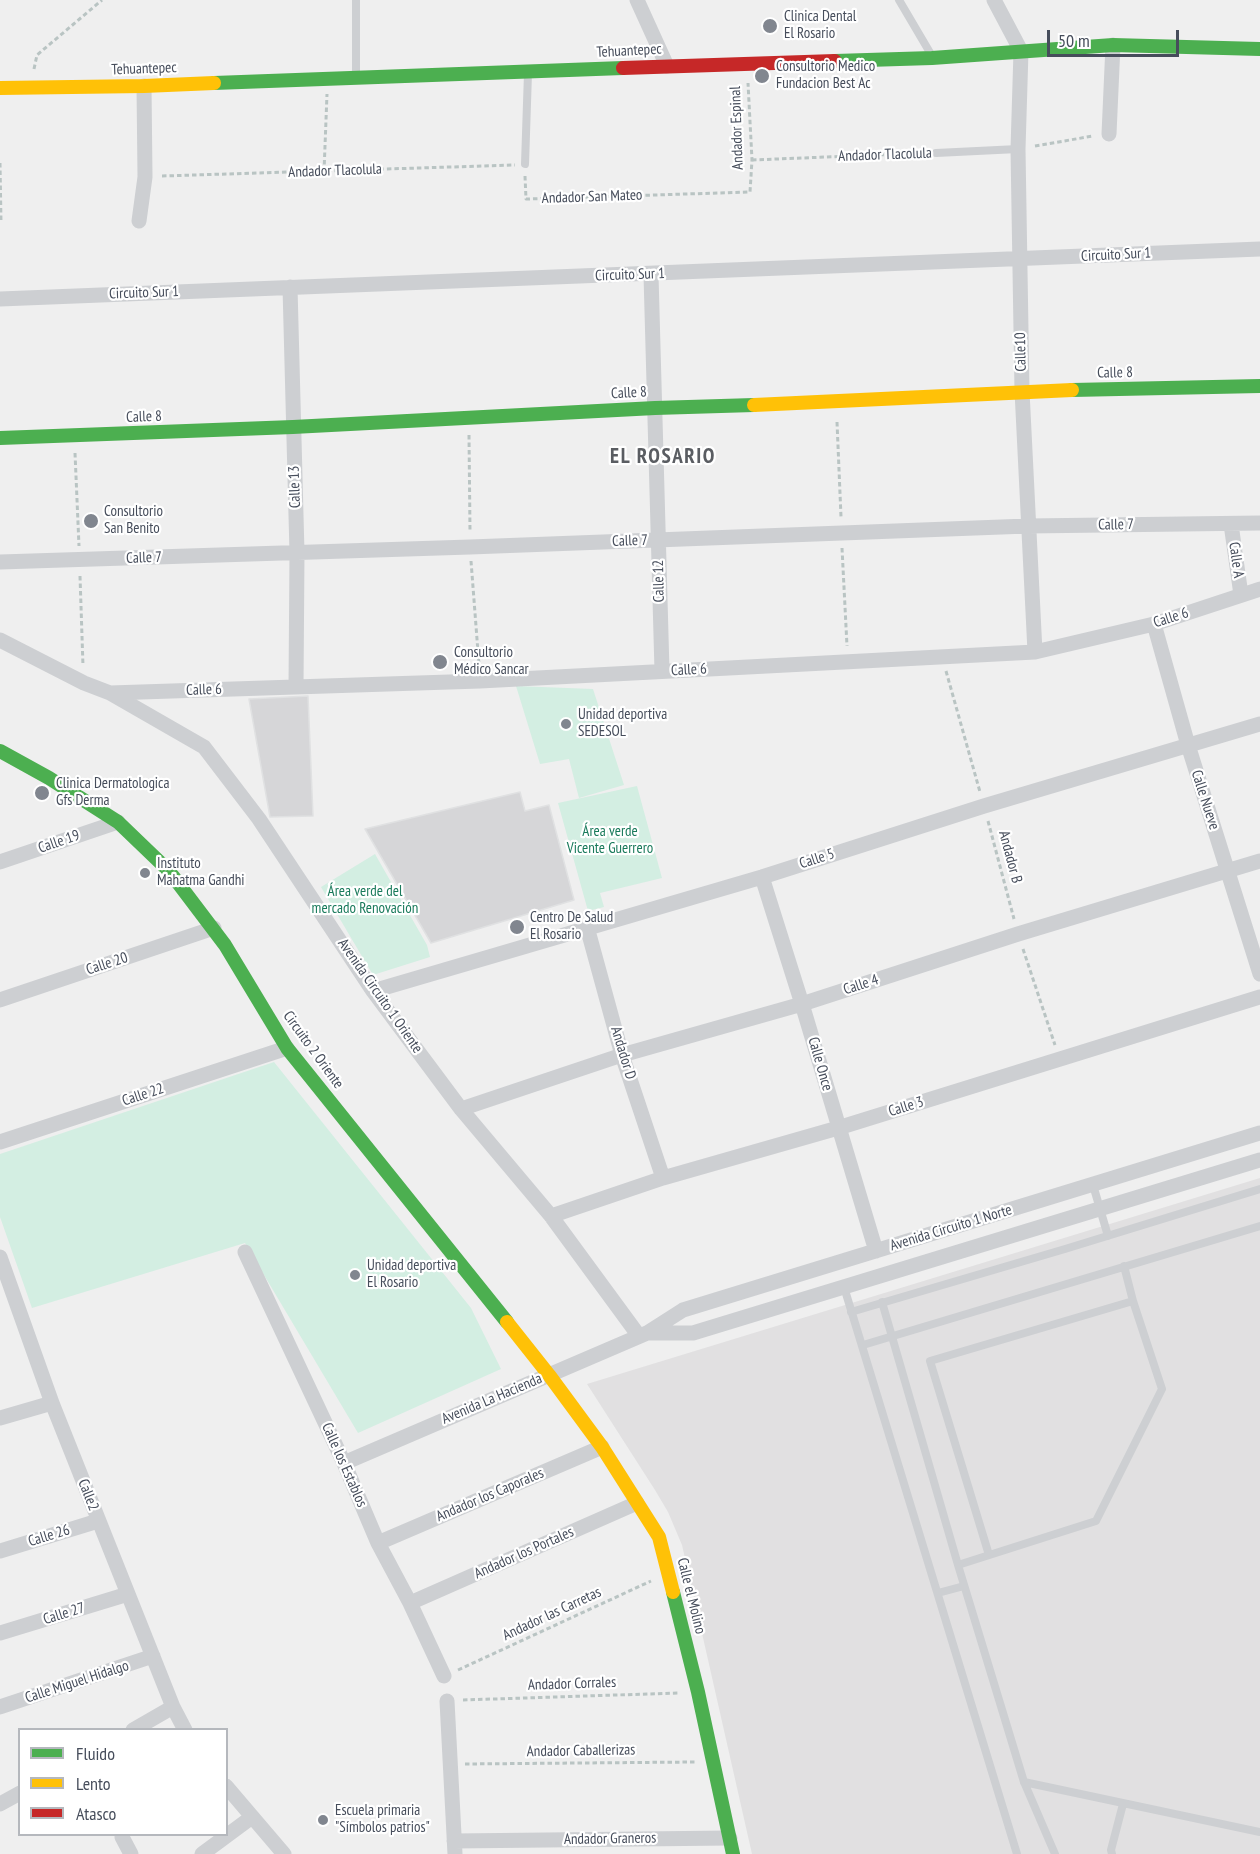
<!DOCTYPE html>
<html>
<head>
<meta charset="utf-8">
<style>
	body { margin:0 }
	#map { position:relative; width:1260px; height:1854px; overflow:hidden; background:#efefef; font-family:"PT Sans Narrow",sans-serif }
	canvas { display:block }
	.legend { position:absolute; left:18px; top:1728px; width:210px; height:108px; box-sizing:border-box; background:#fff; border:2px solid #b5b8bd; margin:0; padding:8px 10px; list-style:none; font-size:18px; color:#464d5b }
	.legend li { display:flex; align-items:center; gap:12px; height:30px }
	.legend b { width:30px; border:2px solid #b5b8bd }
	.scale { position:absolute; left:1047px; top:30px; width:132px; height:27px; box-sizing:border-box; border:3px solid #464d5b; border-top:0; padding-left:8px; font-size:18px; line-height:21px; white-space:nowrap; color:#464d5b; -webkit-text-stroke:4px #fff; paint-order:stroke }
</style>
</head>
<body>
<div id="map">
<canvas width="1260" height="1854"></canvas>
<ul class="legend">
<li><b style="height:8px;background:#4caf50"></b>Fluido</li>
<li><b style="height:8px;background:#ffc107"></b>Lento</li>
<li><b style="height:8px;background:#c62828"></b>Atasco</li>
</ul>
<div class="scale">50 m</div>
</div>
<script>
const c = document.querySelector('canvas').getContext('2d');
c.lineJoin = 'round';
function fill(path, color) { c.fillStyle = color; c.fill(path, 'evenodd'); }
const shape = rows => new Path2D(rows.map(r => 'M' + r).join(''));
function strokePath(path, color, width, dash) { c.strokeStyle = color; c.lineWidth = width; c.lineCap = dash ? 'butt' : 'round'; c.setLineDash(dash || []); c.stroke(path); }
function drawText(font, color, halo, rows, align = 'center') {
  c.font = font + ' "PT Sans Narrow",sans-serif'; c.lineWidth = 4.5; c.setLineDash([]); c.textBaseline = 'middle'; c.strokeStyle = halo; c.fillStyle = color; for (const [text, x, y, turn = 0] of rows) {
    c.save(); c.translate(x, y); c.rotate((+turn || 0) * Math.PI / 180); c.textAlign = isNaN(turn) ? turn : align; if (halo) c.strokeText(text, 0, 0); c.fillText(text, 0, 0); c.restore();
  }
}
fill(shape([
	[1260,1178,1260,1854,752,1854,682,1545,668,1512,655,1490,587,1384]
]), '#e1e0e1');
fill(shape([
	[516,686,593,689,624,785,579,798,569,759,540,764],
	[637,786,662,878,600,893,604,907,588,911,558,803],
	[375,854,427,945,430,957,373,975,321,887],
	[274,1062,471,1308,501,1369,358,1433,245,1243,32,1308,0,1217,0,1154]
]), '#d3eee2');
const building = shape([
	[308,696,313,816,270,817,249,699,308,696],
	[520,792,525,811,549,805,574,900,431,943,365,829,520,792]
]);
fill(building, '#d6d6d8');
strokePath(building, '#e0e1e2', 1.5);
strokePath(shape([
	[34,69,37,55,102,0],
	[1035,146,1093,136],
	[752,160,925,153],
	[0,163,1,223],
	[324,172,327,94],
	[162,176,515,165],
	[525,176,526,199,750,192,752,160,748,83],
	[837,422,841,517],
	[469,435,470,531],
	[75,453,79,546],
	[842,548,847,646],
	[471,561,479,665],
	[80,576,83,666],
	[946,671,980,792],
	[988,821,1014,919],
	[1023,949,1055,1045],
	[458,1670,651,1581],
	[463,1700,678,1693],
	[465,1764,695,1762]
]), '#b9c4c3', 3, [4.5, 3]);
strokePath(shape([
	[899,0,932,56],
	[356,73,356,0],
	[936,153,1018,149],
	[525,164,528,73],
	[1093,1185,1108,1236],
	[844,1287,1017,1854],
	[882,1302,958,1565,1024,1782,1055,1854],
	[851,1312,1065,1249,1260,1189],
	[863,1345,1260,1226],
	[989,1555,930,1361,1133,1301],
	[958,1565,1096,1521,1162,1389,1133,1301,1124,1266],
	[938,1593,964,1586],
	[1024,1782,1260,1832],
	[1112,1854,1111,1850,1123,1804]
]), '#cdcfd2', 8);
strokePath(shape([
	[637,0,667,66],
	[994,0,1021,51,1018,149,1022,391,1035,652],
	[1109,134,1113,45],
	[139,221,145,177,144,86],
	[651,275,662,671],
	[290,287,297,553,296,686],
	[0,299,1260,249],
	[1231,524,1241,595],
	[0,562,470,547,1028,526,1260,523],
	[1154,624,1188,745,1260,974],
	[0,640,84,683,110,693,204,747,259,819,373,991,461,1109,551,1216,639,1336],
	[110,693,480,681,1035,652,1154,624,1260,589],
	[0,862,118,822],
	[762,877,802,1004,876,1251],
	[587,927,622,1055,663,1178],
	[373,991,762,877,984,806,1260,724],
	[0,1000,214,928],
	[461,1109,622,1055,802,1004,1018,934,1260,861],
	[0,1142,287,1048],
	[551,1216,663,1178,838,1128,1260,997],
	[245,1252,344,1463,378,1543,410,1603,444,1676],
	[0,1257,52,1403,173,1707,185,1730],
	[647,1333,693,1333,1260,1160],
	[0,1418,52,1403],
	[344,1463,647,1333,683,1310,1260,1133],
	[378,1543,602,1447],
	[0,1551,98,1521],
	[410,1603,637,1503],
	[0,1633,128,1594],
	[447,1701,455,1854],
	[0,1707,153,1656],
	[133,1730,173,1707],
	[226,1786,284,1854],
	[0,1804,20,1793],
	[122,1837,131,1854],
	[454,1841,730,1838],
	[202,1854,252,1817]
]), '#cdcfd2', 15);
strokePath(shape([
	[835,61,932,58,1113,45,1260,49],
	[214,83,623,68],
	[1072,390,1260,386],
	[0,438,293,427,655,408,754,405],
	[0,751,49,778,118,822,169,871,225,945,287,1048,507,1322],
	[673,1592,698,1692,733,1854]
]), '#4caf50', 14);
strokePath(shape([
	[0,88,144,86,214,83],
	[754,405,1072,390],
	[507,1322,549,1375,602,1447,659,1537,673,1592]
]), '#ffc107', 14);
strokePath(shape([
	[623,68,835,61]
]), '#c62828', 14);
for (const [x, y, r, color] of [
	[770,26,8,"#81868f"],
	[762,76,8,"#81868f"],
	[91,521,8,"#81868f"],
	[440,662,8,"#81868f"],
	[566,724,6,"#81868f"],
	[42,793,8,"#81868f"],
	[145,873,6,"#81868f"],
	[517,927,8,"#81868f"],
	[355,1275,6,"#81868f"],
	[323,1820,6,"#81868f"]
]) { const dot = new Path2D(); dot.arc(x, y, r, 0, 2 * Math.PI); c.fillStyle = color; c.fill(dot); strokePath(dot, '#fff', 2); }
drawText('15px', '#464d5b', '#fff', [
	["Clinica Dental",784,17],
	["El Rosario",784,34],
	["Consultorio Medico",776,67],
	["Fundacion Best Ac",776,84],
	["Consultorio",104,512],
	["San Benito",104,529],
	["Consultorio",454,653],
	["Médico Sancar",454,670],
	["Unidad deportiva",578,715],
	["SEDESOL",578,732],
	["Clinica Dermatologica",56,784],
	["Gfs Derma",56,801],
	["Instituto",157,864],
	["Mahatma Gandhi",157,881],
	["Centro De Salud",530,918],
	["El Rosario",530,935],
	["Unidad deportiva",367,1266],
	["El Rosario",367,1283],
	["Escuela primaria",335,1811],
	["\"Símbolos patrios\"",335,1828]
], 'left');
drawText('15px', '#464d5b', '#fff', [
	["Tehuantepec",629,51,-3],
	["Tehuantepec",144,69,-2],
	["Andador Espinal",737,128,-92],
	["Andador Tlacolula",885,155,-2],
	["Andador Tlacolula",335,171,-2],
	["Andador San Mateo",592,197,-2],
	["Circuito Sur 1",1116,255,-3],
	["Circuito Sur 1",630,275,-2],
	["Circuito Sur 1",144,293,-2],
	["Calle10",1021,352,-91],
	["Calle 8",1115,373,-1],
	["Calle 8",629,393,-3],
	["Calle 8",144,417,-2],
	["Calle 13",295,487,-92],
	["Calle 7",1116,525,-1],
	["Calle 7",630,541,-2],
	["Calle 7",144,558,-2],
	["Calle A",1236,560,82],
	["Calle 12",659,581,-91],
	["Calle 6",1171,618,-18],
	["Calle 6",689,670,-3],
	["Calle 6",204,690,-2],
	["Calle Nueve",1205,800,72],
	["Calle 19",59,842,-19],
	["Andador B",1010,857,75],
	["Calle 5",817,859,-18],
	["Calle 20",107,964,-18],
	["Calle 4",861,985,-18],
	["Avenida Circuito 1 Oriente",380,996,55],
	["Circuito 2 Oriente",313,1050,54],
	["Andador D",623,1053,73],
	["Calle Once",820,1064,74],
	["Calle 22",143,1095,-18],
	["Calle 3",906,1107,-17],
	["Avenida Circuito 1 Norte",951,1228,-17],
	["Avenida La Hacienda",492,1399,-23],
	["Calle los Establos",344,1465,66],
	["Calle2",88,1495,68],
	["Andador los Caporales",490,1495,-23],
	["Calle 26",49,1536,-17],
	["Andador los Portales",524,1553,-24],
	["Calle el Molino",691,1596,76],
	["Calle 27",64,1614,-17],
	["Andador las Carretas",552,1614,-25],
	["Calle Miguel Hidalgo",77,1682,-18],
	["Andador Corrales",572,1684,-2],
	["Andador Caballerizas",581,1751,-1],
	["Andador Graneros",610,1839,-1]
]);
drawText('15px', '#197a5b', '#fff', [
	["Área verde",610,832],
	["Vicente Guerrero",610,849],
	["Área verde del",365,892],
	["mercado Renovación",365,909]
]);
c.letterSpacing = '1.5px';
drawText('bold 21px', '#5a5d62', '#fff', [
	["EL ROSARIO",663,457]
]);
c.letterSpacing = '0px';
</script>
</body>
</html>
